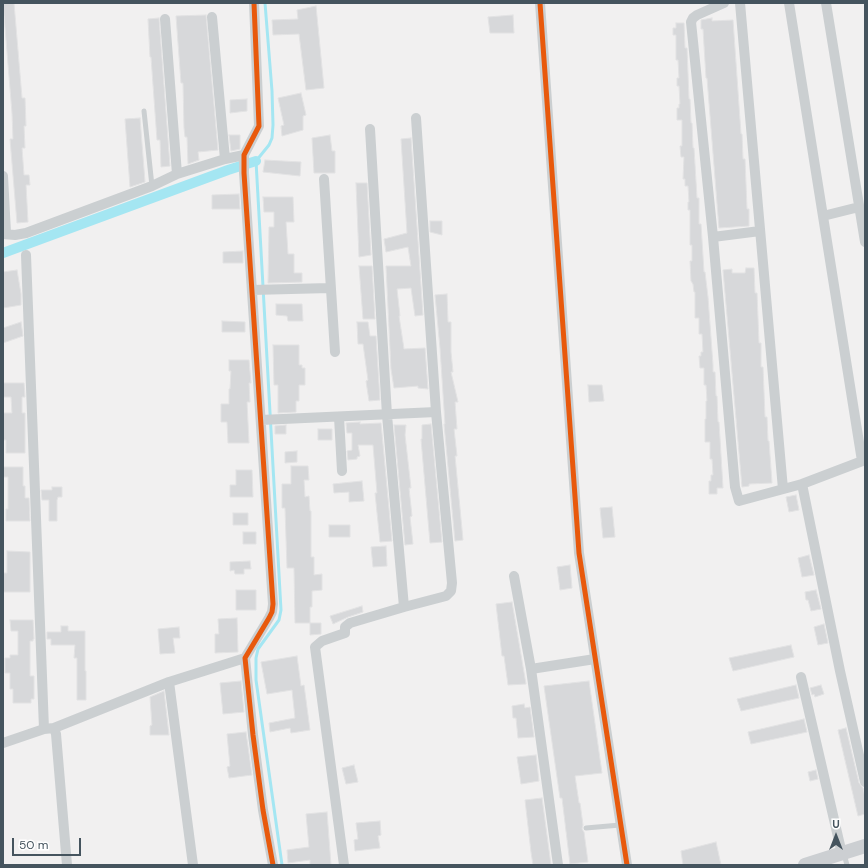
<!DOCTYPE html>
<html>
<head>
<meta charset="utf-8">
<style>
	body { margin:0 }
	#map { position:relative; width:868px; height:868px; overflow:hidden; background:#f1f0f0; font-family:"DM Sans",sans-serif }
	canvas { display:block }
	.frame { position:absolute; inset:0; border:4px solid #45545e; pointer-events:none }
	.north { position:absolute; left:816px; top:816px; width:40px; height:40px; -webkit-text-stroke:3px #fff; paint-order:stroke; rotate:0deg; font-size:11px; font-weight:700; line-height:16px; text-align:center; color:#45545e }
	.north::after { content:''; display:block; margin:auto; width:14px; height:18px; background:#45545e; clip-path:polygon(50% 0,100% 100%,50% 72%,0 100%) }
	.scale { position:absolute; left:12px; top:838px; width:69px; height:18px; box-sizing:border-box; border:2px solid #45545e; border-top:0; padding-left:5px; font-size:12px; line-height:14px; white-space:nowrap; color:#45545e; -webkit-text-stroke:3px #fff; paint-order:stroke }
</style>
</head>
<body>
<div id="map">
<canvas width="868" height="868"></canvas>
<div class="frame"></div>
<div class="north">U</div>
<div class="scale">50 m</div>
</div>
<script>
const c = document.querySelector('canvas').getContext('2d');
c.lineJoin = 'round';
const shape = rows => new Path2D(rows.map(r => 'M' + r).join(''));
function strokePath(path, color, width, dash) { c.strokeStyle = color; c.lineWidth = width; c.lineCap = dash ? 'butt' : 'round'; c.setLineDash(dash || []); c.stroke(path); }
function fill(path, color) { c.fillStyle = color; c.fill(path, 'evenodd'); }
strokePath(shape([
	[265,3,272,91,273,125,272,138,269,145,256,161,281,610,279,620,258,649,256,658,256,680,282,865]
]), '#a4e6f2', 3);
strokePath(shape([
	[3,253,228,170,256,161]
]), '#a4e6f2', 10);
const building = shape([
	[3,3,14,3,22,98,25,98,26,126,24,126,25,148,22,148,24,175,29,175,30,185,26,185,28,222,17,223,10,139,13,139,12,113,3,3],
	[316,6,324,88,306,90,299,34,273,35,272,20,298,19,297,10,316,6],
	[206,15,218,150,198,152,199,160,188,164,187,137,185,137,184,128,183,83,181,83,176,16,206,15],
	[513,15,514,33,490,33,488,17,513,15],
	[159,18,170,166,161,167,160,140,157,140,151,57,150,57,148,19,159,18],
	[712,18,712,21,733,20,741,134,742,134,743,159,745,159,747,209,749,209,749,226,719,228,707,78,706,78,703,29,701,29,701,20,712,18],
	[676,23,684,23,685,48,687,48,689,99,690,99,691,123,692,123,693,148,694,148,697,198,699,198,699,224,701,224,704,272,705,272,708,297,713,365,713,372,715,372,716,396,717,396,718,422,719,422,723,488,717,488,717,494,709,494,709,481,711,481,711,475,713,475,712,459,710,459,710,442,705,442,705,419,706,419,706,401,707,401,706,385,704,385,704,368,700,368,699,356,701,356,701,352,703,352,702,334,699,334,699,318,695,318,695,292,694,292,693,284,691,281,690,261,692,261,692,245,690,245,690,210,688,210,688,202,689,202,688,186,685,186,685,179,683,179,684,157,681,157,680,146,682,146,682,120,677,120,677,108,679,108,679,104,680,104,679,86,677,86,677,78,679,78,678,60,676,60,676,35,673,35,673,28,676,28,676,23],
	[301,93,306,115,303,116,303,130,282,136,281,126,284,125,278,98,301,93],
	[247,99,247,111,230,113,230,100,247,99],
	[140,118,145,182,130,187,125,119,140,118],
	[229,135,240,135,240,149,231,151,229,135],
	[330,135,332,151,335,151,335,173,314,173,312,138,330,135],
	[411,138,423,315,415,316,411,288,397,289,400,316,399,316,404,349,425,348,428,389,418,388,418,386,394,388,391,369,386,266,411,266,408,247,386,252,384,239,407,233,401,139,411,138],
	[265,160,301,162,300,176,263,172,265,160],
	[356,183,367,183,371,255,359,257,356,183],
	[239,194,240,209,212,209,212,195,239,194],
	[263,197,293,197,294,222,286,222,288,254,294,254,294,273,302,273,302,282,268,283,269,227,274,227,274,212,264,212,263,197],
	[430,221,442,221,442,235,430,232,430,221],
	[243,251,243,263,223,263,223,252,243,251],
	[359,266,372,266,375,319,363,319,359,266],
	[746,268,754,268,755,293,757,293,759,343,761,343,761,367,763,367,765,417,767,417,768,441,769,441,772,483,749,484,749,486,742,487,723,270,732,269,732,273,745,273,746,268],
	[17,270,21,294,21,305,3,308,3,272,17,270],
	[447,294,448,322,451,322,451,352,453,372,451,372,458,402,455,402,457,429,454,429,457,456,455,456,463,540,455,541,444,424,445,424,440,348,435,295,447,294],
	[276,304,302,304,303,321,288,321,287,316,276,315,276,304],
	[222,321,245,322,245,332,222,332,222,321],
	[21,322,23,336,3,343,3,328,21,322],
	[357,322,368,322,370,336,376,336,380,400,369,401,366,381,368,380,363,344,358,344,357,322],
	[273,345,299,345,299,365,302,365,302,368,305,368,305,385,299,385,299,401,296,401,296,412,278,413,278,385,274,385,273,345],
	[229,360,249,360,251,383,249,383,250,402,247,402,249,443,228,443,227,422,221,422,221,404,229,404,229,389,230,389,231,371,229,371,229,360],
	[3,383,24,383,25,397,22,397,22,413,25,413,25,453,6,453,6,440,3,440,3,413,12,413,11,397,3,397,3,383],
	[588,385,602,385,604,401,589,402,588,385],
	[360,422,360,424,381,423,392,541,380,542,375,493,377,493,373,445,358,445,360,456,357,457,357,459,348,460,347,451,352,450,352,433,347,433,346,423,360,422],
	[431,424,442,542,430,543,421,439,422,439,422,425,431,424],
	[286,425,286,434,275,434,275,426,286,425],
	[394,425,406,425,405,435,411,488,409,488,412,516,410,517,413,544,405,545,394,425],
	[318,429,332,429,332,440,318,440,318,429],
	[297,451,297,462,285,463,285,452,297,451],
	[291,466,308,466,309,480,304,480,305,497,309,496,310,511,311,511,311,557,314,557,314,575,322,574,322,590,312,591,312,607,310,607,310,623,295,623,294,568,287,568,285,508,282,508,282,484,291,484,291,466],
	[3,467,23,467,23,486,25,486,25,498,29,498,30,521,6,521,6,509,8,509,8,477,3,477,3,467],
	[236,470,252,470,253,497,230,497,230,485,236,485,236,470],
	[362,481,364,501,349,502,349,492,334,493,333,484,362,481],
	[52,487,62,487,62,497,58,497,57,500,57,521,49,521,49,500,42,500,41,490,52,490,52,487],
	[796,495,799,510,789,512,786,497,796,495],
	[612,507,615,537,603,538,600,508,612,507],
	[233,513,248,513,248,525,233,525,233,513],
	[329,525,350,525,350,537,329,537,329,525],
	[243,532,256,532,256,544,243,544,243,532],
	[386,546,387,566,373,567,371,547,386,546],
	[7,551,30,552,30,592,3,592,3,573,7,573,7,551],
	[809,555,814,575,802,577,798,558,809,555],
	[250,561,251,569,244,569,244,574,235,574,234,570,230,571,230,562,250,561],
	[570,565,572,588,560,590,557,567,570,565],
	[236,590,256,590,256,610,236,610,236,590],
	[816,590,821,609,811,611,808,600,806,600,805,592,816,590],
	[512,602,526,684,508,685,504,656,502,656,496,604,512,602],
	[362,606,363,612,348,617,333,624,330,616,362,606],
	[237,618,238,652,215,653,215,634,219,634,218,619,237,618],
	[10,620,33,620,34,639,33,639,33,641,30,641,30,676,34,676,34,699,31,699,31,703,13,703,13,689,10,689,10,673,5,673,5,658,10,658,10,655,18,655,18,631,11,631,10,620],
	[310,623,321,623,321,634,310,635,310,623],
	[824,624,828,643,818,645,814,627,824,624],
	[61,626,68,626,68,631,85,631,85,671,86,671,86,700,77,700,77,658,74,658,75,645,51,645,51,639,47,639,47,632,61,632,61,626],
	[179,627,180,638,173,638,175,653,160,654,158,629,179,627],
	[791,645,794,657,733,671,729,658,791,645],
	[297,656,301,686,304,685,310,730,291,733,290,728,270,732,269,723,295,718,292,690,267,694,261,662,297,656],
	[241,681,244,712,223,714,220,683,241,681],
	[589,681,602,773,575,776,579,803,580,803,583,825,582,829,584,832,588,862,570,864,562,798,560,798,544,686,589,681],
	[796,685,799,698,741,711,737,699,796,685],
	[821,685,824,694,815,697,814,694,812,695,810,688,821,685],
	[164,691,169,735,150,735,150,726,152,725,150,697,164,691],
	[524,704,525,708,530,707,534,737,518,738,516,718,513,718,512,706,524,704],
	[804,719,807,732,751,744,748,732,804,719],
	[846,728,859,783,863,788,865,797,865,814,858,816,838,730,846,728],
	[246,732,252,775,229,778,227,767,230,766,227,734,246,732],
	[536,755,539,781,521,784,517,757,536,755],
	[354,765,358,782,346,784,342,768,354,765],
	[816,770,818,779,810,781,808,772,816,770],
	[542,798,551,865,533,865,531,852,525,800,542,798],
	[327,812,331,865,310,865,310,860,288,863,287,850,309,847,306,814,327,812],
	[380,821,381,835,378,836,380,848,355,851,354,840,358,839,356,823,380,821],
	[716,842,721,865,683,865,681,851,716,842]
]);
fill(building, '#d7d8da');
strokePath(building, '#e2e2e3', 1);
strokePath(shape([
	[144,111,152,186],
	[586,828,620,825],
	[844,854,847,865]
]), '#cbcfd1', 5);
strokePath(shape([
	[254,3,259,126,244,155,244,173,273,604,272,612,269,618,245,658,253,735,263,810,273,865],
	[540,3,579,553,627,865],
	[724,3,697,15,693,18,691,22,713,237,735,487,739,501,802,484,865,460],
	[740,3,783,489],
	[789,3,862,461],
	[826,3,865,242],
	[212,17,225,159],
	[165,19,177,174],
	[370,129,387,415,404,607],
	[3,176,6,233],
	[324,179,335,352],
	[823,216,859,207],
	[3,234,15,235,26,233,152,186,177,174,225,159,244,155],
	[713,237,760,231],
	[26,255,44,729],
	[252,290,330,288],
	[339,417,342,471],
	[261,420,436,412],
	[802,484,840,671,865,782],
	[514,576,531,669,558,865],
	[531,669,595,659],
	[801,677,842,854],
	[169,682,245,658],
	[54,728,169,682,193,865],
	[3,743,44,729,54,728,56,734,67,865],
	[344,865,315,647,322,641,345,633,345,627,350,623,404,607,446,596,451,591,452,583,436,412,416,118]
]), '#cbcfd1', 10);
strokePath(shape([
	[805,865,865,846]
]), '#cccfd2', 14);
strokePath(shape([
	[254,3,259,126,244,155,244,173,273,604,272,612,269,618,245,658,253,735,263,810,273,865],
	[540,3,579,553,627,865]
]), '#e8590c', 5);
</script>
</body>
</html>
